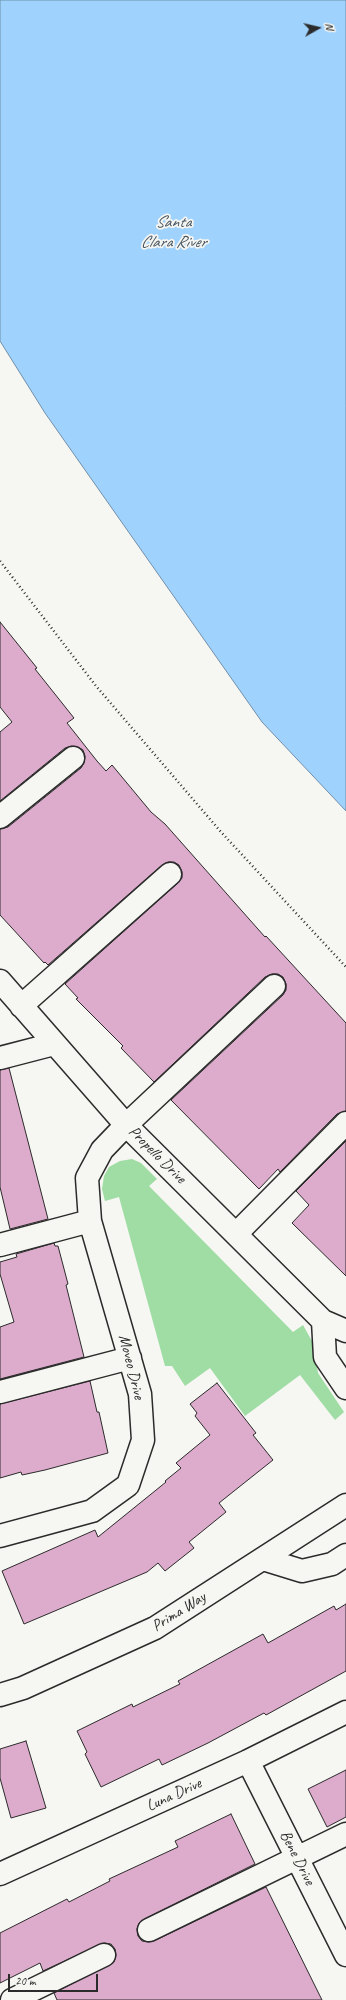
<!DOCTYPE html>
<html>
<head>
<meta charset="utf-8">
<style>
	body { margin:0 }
	#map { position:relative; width:346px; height:2000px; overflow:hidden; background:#f6f6f2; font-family:Caveat,sans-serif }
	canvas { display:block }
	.north { position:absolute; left:298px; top:8px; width:40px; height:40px; -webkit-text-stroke:3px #f6f6f2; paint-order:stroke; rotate:82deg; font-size:11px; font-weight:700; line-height:16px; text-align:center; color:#2b2b2b }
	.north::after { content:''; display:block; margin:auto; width:14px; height:18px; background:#2b2b2b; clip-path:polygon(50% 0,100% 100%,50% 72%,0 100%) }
	.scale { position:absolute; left:8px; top:1974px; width:90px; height:18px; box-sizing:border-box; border:2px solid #2b2b2b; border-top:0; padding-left:5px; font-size:12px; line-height:14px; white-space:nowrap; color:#2b2b2b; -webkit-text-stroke:3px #f6f6f2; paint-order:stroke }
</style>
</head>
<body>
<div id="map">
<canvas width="346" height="2000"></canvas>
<div class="north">N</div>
<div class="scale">20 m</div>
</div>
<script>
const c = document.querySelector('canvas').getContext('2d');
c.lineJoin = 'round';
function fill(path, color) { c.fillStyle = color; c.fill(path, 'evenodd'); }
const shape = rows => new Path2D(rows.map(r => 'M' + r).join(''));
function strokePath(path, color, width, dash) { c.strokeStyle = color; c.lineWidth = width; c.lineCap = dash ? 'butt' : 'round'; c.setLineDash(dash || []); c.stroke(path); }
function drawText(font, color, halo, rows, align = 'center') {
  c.font = font + ' Caveat,sans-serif'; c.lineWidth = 3.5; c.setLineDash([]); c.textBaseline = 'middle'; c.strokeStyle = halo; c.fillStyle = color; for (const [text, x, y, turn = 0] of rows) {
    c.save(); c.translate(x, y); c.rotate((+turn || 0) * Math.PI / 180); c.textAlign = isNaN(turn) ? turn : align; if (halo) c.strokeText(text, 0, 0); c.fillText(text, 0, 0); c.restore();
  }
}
fill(shape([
	[132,1159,141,1163,157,1179,149,1186,293,1332,303,1325,313,1343,318,1373,344,1412,335,1420,300,1375,245,1416,210,1368,185,1386,172,1366,165,1366,119,1197,105,1201,102,1189,104,1176,109,1167,120,1161]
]), '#9fdda5');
const water = shape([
	[0,0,346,0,346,811,262,722,45,413,0,341,0,0]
]);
fill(water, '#9fd2fd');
strokePath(water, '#718fa9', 1);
const building = shape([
	[0,622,37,668,35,669,74,718,67,723,97,761,106,771,112,765,151,812,165,824,265,937,266,936,346,1023,346,1111,337,1114,280,1172,278,1169,259,1189,171,1100,283,995,286,990,286,984,283,977,278,974,272,974,265,977,154,1082,121,1048,123,1046,76,999,78,998,65,984,178,883,182,878,182,872,179,865,174,862,168,862,162,865,48,965,45,962,44,963,0,915,0,829,8,827,81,768,84,763,85,756,83,750,78,747,71,746,65,748,0,801,0,732,12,722,0,707,0,622],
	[9,1068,48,1219,10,1229,0,1187,0,1070,9,1068],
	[346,1141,346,1276,292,1223,309,1205,296,1191,346,1141],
	[54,1243,55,1246,58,1246,68,1284,66,1285,84,1357,0,1379,0,1327,14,1322,0,1274,0,1262,17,1257,16,1254,54,1243],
	[90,1381,97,1412,99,1412,108,1453,45,1470,22,1475,21,1472,0,1478,0,1404,90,1381],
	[217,1383,256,1433,253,1435,273,1460,219,1503,226,1512,189,1542,194,1548,165,1571,158,1563,147,1572,24,1624,2,1571,95,1530,98,1537,166,1482,165,1481,181,1468,176,1463,210,1435,195,1416,197,1413,190,1404,217,1383],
	[346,1604,346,1671,266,1715,264,1713,208,1743,162,1765,159,1759,101,1787,85,1754,87,1752,77,1731,132,1704,133,1707,180,1684,178,1681,263,1634,268,1643,334,1606,336,1610,346,1604],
	[26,1741,46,1808,11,1818,0,1778,0,1749,26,1741],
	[346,1770,346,1817,327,1827,308,1789,346,1770],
	[231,1814,255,1864,144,1919,139,1923,137,1929,138,1936,142,1941,148,1942,154,1941,266,1887,322,2000,57,2000,54,1993,114,1962,116,1955,115,1949,111,1944,104,1943,43,1971,40,1963,0,1983,0,1933,67,1899,69,1902,110,1881,109,1879,178,1847,175,1841,231,1814]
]);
fill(building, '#ddaccc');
strokePath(building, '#2b2b2b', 1);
const minor = shape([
	[0,817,73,758],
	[0,981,126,1125,323,1321],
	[21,1006,170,874],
	[0,1058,54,1044],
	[236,1234,346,1123],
	[0,1245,90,1221],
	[346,1331,323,1321,325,1357,346,1388],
	[0,1392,130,1358],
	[0,1536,92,1511,128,1485,143,1440,140,1394,90,1221,87,1178,102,1150,126,1125,274,986],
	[263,1559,302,1571,332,1564,346,1555],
	[0,1695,23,1688,155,1628,346,1505],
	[248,1761,346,1955],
	[0,1874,248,1761,346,1712],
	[149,1930,346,1834],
	[12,2000,104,1955]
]);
strokePath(minor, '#2b2b2b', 25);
strokePath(shape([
	[0,561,96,686,221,832,346,967]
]), '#2b2b2b', 2.5, [1, 3]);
strokePath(minor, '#f6f6f2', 22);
drawText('16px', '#2b2b2b', '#f6f6f2', [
	["Propello Drive",157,1155,45],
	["Moveo Drive",131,1367,76],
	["Prima Way",179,1612,-32],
	["Luna Drive",174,1795,-25],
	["Bene Drive",297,1858,63]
]);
drawText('italic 17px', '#485560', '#f6f6f2', [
	["Santa",173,223],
	["Clara River",173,243]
]);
</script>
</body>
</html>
